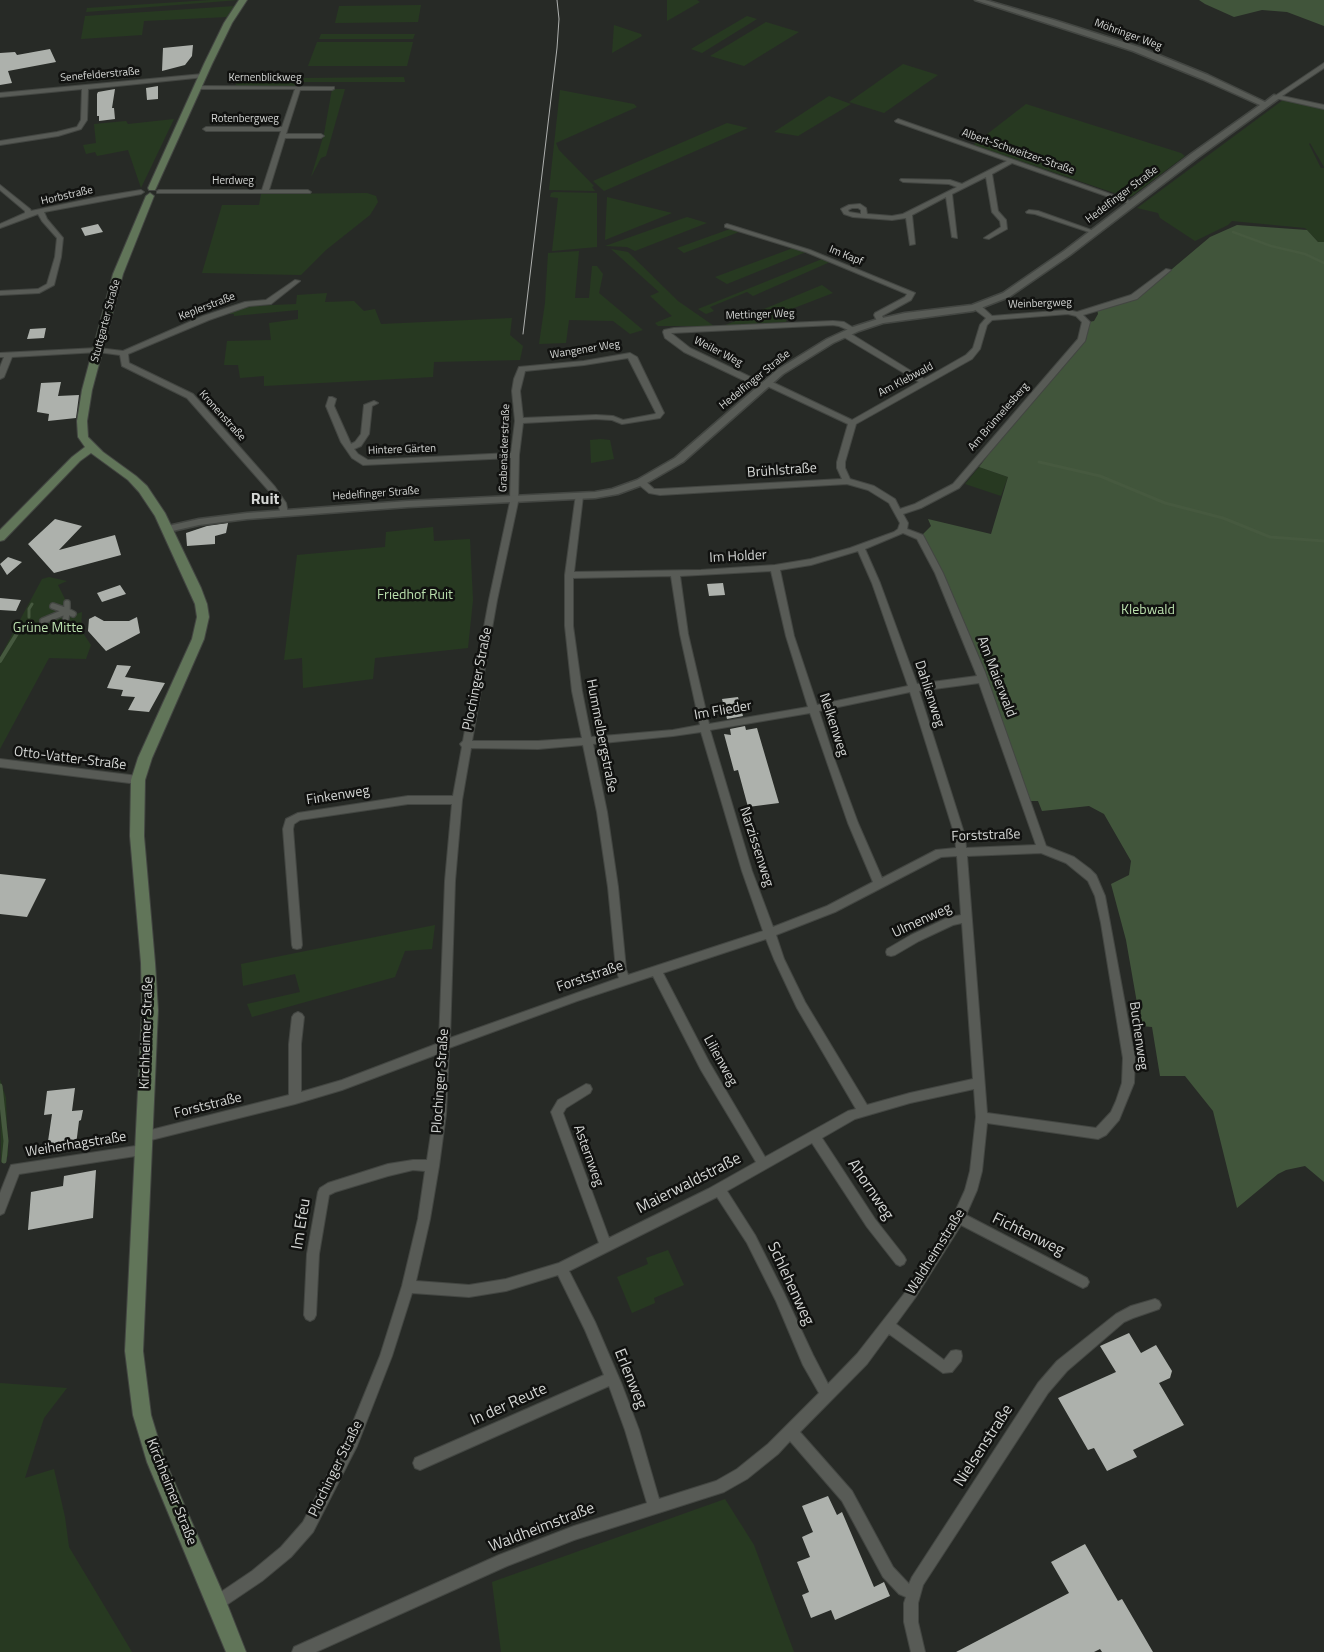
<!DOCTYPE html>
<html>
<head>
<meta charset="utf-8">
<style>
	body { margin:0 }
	canvas { display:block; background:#272a26 }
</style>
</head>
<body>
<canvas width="1324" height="1652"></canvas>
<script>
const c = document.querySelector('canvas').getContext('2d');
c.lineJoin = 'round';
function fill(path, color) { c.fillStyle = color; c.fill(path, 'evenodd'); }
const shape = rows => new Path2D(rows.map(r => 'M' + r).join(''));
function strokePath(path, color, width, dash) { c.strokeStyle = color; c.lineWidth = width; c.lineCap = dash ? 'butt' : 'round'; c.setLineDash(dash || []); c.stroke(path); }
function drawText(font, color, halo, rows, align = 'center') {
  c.font = font + ' "Titillium Web",sans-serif'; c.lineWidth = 5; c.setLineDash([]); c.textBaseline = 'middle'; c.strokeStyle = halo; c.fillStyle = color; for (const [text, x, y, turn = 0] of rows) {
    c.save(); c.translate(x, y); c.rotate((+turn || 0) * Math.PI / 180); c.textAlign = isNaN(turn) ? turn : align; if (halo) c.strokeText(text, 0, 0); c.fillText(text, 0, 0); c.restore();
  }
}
fill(shape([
	[210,0,239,0,86,12,87,8],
	[667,0,697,0,700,2,667,21],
	[421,5,418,22,335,23,339,6],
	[235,6,227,17,144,21,142,35,81,39,85,16],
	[747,16,757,19,702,53,691,49],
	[766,22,799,32,744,66,710,56],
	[614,25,641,34,642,36,612,53],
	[321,34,415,34,413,39,319,39],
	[317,42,413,42,407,66,308,66],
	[903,64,938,75,884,113,849,102],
	[404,77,405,82,303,82,304,78],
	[237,82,299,82,298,86,235,86],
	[332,89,345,89,326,156,321,158,311,177,324,134],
	[560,90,634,104,637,107,556,143,559,150,594,186,592,187,595,191,549,190],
	[829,96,851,104,798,136,774,132],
	[1283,100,1324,108,1324,167,1310,143,1309,144,1321,168,1324,168,1324,242,1318,242,1305,228,1232,221,1228,225,1195,241,1160,218,1158,213,1137,208],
	[1026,104,1181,153,1185,156,1132,196,1126,197,973,145],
	[174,119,141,188,128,150,97,156,95,152,86,154,83,145,96,143,94,124,126,121,128,124],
	[727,123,748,128,604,191,593,181],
	[554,192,597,193,597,247,552,251,558,198,550,197,551,193],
	[367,193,376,196,378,202,370,215,326,250,301,275,202,273,222,205,259,205,261,194],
	[607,197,672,213,605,240],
	[687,217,707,223,635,251,627,247,605,246],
	[730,229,739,232,684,253,677,248],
	[793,248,806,252,727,284,715,277],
	[611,249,628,252,678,301,714,326,658,326,655,323,672,316,650,296,659,292],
	[579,251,575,298,589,298,592,266,597,266,603,274,599,293,643,330,630,334,613,321,569,320,566,343,539,344,545,303,548,253],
	[822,259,830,262,753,296,747,292,710,307,714,311,706,314,698,309],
	[822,285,833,293,789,310,786,322,723,326],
	[327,293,325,302,354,301,364,311,375,309,381,324,512,318,510,335,523,346,520,360,434,362,433,377,264,386,264,376,240,378,238,365,224,365,227,341,271,340,269,323,298,319,298,310,234,316,234,314,225,314,251,306,296,304,297,295],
	[601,439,610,440,614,459,591,463,590,440],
	[979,467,1008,477,1001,496,965,484],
	[433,527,434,541,470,539,473,600,468,648,375,658,373,679,303,688,302,658,284,660,297,555,385,547,386,532],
	[49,577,67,581,58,585,73,615,82,612,81,630,91,645,86,659,49,658,0,749,0,657,42,579],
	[435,925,432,949,405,951,395,977,252,1017,247,1004,300,992,295,974,243,986,241,964],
	[0,1079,6,1098,8,1156,1,1163],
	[668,1250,684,1285,654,1298,655,1303,632,1313,617,1277,648,1264,646,1258],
	[0,1383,67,1388,44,1418,25,1478,54,1469,65,1517,69,1547,132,1652,0,1652],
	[725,1499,754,1545,794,1652,501,1652,492,1582]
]), '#273921');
fill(shape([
	[1199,0,1324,0,1324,26,1287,12,1262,10,1234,17,1205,4],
	[1237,225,1307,230,1318,242,1324,242,1324,1182,1305,1166,1286,1170,1278,1174,1237,1208,1213,1111,1185,1076,1160,1076,1152,1027,1141,1026,1126,940,1111,884,1129,875,1131,861,1104,814,1089,806,1042,811,1038,801,1029,801,968,634,940,568,922,535,931,526,928,519,991,534,1008,477,979,467,988,455,987,453,1086,340,1089,322,1094,321,1098,314,1097,309,1140,296,1210,237]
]), '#41553b');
strokePath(shape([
	[1233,232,1271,246,1305,254,1324,263]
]), '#46593f', 2.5);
strokePath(shape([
	[1039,462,1100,476,1165,503,1223,518,1270,537,1324,541],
	[29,617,29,609,32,604]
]), '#46593f', 3);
strokePath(shape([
	[0,661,21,627]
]), '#46593f', 4);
strokePath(shape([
	[0,1086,6,1141,4,1161]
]), '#46593f', 5);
fill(shape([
	[193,45,192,56,185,65,162,71,163,48],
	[50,49,56,62,8,71,12,83,0,85,0,53,15,52,17,55],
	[158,86,158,99,147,100,146,88],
	[115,89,112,108,114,108,115,119,99,121,99,116,97,116,97,94,98,92],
	[98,224,103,232,85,236,81,228],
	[46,328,44,338,27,339,30,329],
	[61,382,58,396,79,395,76,418,48,421,49,414,37,412,41,383],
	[55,519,82,526,59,550,115,535,121,555,54,573,28,544],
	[228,523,226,533,215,536,215,544,187,546,186,533,207,526],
	[8,557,22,562,7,575,0,564],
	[723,583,725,595,709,596,707,584],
	[120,585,126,594,102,602,97,593],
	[0,598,21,600,16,611,0,610],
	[95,616,104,621,129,621,137,617,140,633,106,651,88,631,89,619],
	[117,665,131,666,125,677,165,683,149,712,128,710,135,697,121,696,123,690,107,688],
	[738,697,743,716,727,719,722,699],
	[745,726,746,730,757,728,779,803,748,807,738,770,734,771,724,734,731,735,730,729],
	[0,874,46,879,27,917,0,914],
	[75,1088,72,1111,83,1110,81,1120,79,1121,76,1145,47,1148,52,1114,44,1115,47,1091],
	[96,1170,93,1218,28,1230,31,1192,63,1186,64,1176],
	[1129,1333,1141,1353,1156,1345,1172,1371,1170,1378,1159,1383,1184,1425,1133,1450,1137,1457,1107,1471,1094,1448,1088,1450,1058,1398,1116,1372,1100,1346],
	[828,1496,837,1515,842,1512,874,1587,884,1582,890,1596,835,1620,831,1610,811,1618,802,1595,809,1592,797,1562,810,1557,802,1537,813,1532,802,1506],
	[1085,1544,1118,1601,1122,1599,1153,1652,1102,1652,1100,1649,1094,1652,956,1652,1069,1593,1051,1562]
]), '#adb1ac');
const pedestrian = shape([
	[67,603,67,611,73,614],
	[53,606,67,611,65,624],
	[43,621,67,611]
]);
const minor = shape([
	[1324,63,1324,68,1282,96,1324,105,1324,109,1275,98,1275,96,1324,63],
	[203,74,206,76,205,77,88,89,87,120,81,129,58,136,0,145,0,141,57,132,77,127,81,120,82,89,0,97,0,93,203,74],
	[195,86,334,87,334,89,332,90,300,90,286,134,321,134,324,136,321,138,285,138,269,190,308,190,311,192,310,193,157,193,157,191,159,190,262,190,281,131,206,131,203,129,206,127,282,127,295,89,197,89,194,87,195,86],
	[898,119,1133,202,1134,203,1129,204,1012,163,992,174,998,211,1006,220,1007,229,989,239,984,238,1001,227,1000,221,992,212,986,177,952,194,957,238,952,237,946,197,912,215,915,244,910,245,906,218,892,220,853,217,844,214,841,209,849,205,860,204,866,208,867,214,892,216,903,214,957,187,949,184,903,182,900,180,901,179,950,180,962,184,1007,161,896,122,895,121,898,119],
	[852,208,858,208,861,210,861,214,849,212,848,210,852,208],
	[0,185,30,209,31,211,98,197,141,190,144,192,141,194,44,212,47,219,63,238,61,257,54,285,39,293,0,295,0,291,38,289,47,284,55,257,57,238,42,221,38,214,0,228,0,224,25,213,25,211,0,190,0,185],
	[1029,210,1038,211,1097,232,1092,233,1035,214,1027,213,1026,212,1029,210],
	[727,224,810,250,915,293,911,300,882,316,885,321,884,323,878,323,874,315,875,313,905,297,907,294,806,252,725,227,725,225,727,224],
	[1166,269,1171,270,1137,299,1083,315,1090,322,1085,341,959,488,921,508,903,514,908,523,907,529,923,535,943,573,985,672,1046,846,1074,857,1090,869,1096,875,1105,896,1135,1058,1134,1083,1119,1120,1106,1135,1098,1139,987,1123,982,1171,977,1190,966,1215,1087,1278,1089,1282,1087,1286,1083,1288,1079,1286,961,1225,915,1298,896,1324,944,1360,951,1351,956,1350,961,1351,962,1356,961,1361,952,1372,943,1373,889,1334,867,1364,800,1432,852,1491,893,1567,909,1584,912,1577,1038,1383,1057,1361,1116,1314,1131,1306,1155,1299,1159,1301,1161,1305,1159,1309,1133,1318,1124,1322,1067,1371,1048,1393,923,1585,918,1603,918,1622,925,1652,911,1652,904,1622,904,1603,906,1597,899,1594,883,1577,842,1501,790,1441,778,1454,747,1479,724,1492,574,1540,507,1566,316,1652,292,1652,294,1647,499,1555,574,1526,647,1503,625,1430,609,1386,420,1470,415,1468,413,1463,415,1458,604,1375,585,1330,558,1275,506,1291,469,1297,412,1293,392,1356,357,1446,313,1532,291,1557,262,1581,222,1608,217,1610,212,1608,210,1603,212,1598,252,1571,281,1547,303,1522,347,1437,380,1356,402,1286,418,1219,425,1171,413,1170,388,1176,335,1192,329,1195,319,1254,316,1315,314,1319,310,1321,306,1319,304,1315,307,1254,318,1192,320,1188,328,1183,388,1164,413,1160,427,1160,434,1114,438,1054,342,1090,295,1104,143,1142,139,1141,137,1137,139,1133,143,1132,289,1095,289,1044,292,1017,294,1014,298,1012,302,1014,304,1017,301,1044,301,1092,342,1080,439,1043,445,881,452,804,408,804,300,820,294,824,293,829,302,945,301,948,297,949,293,948,292,945,283,829,286,819,298,813,408,796,453,796,462,747,460,744,463,741,489,600,510,502,511,458,363,465,352,458,341,442,326,406,329,397,332,397,336,399,334,406,351,444,355,442,361,434,364,405,374,401,378,403,372,406,369,434,361,446,354,449,358,454,368,460,511,453,515,421,512,391,514,379,519,367,584,361,630,353,637,357,664,413,660,418,622,424,612,420,596,419,523,423,519,455,518,502,497,600,472,741,538,741,582,738,572,691,565,626,565,575,576,494,579,493,583,496,574,572,701,570,775,565,811,559,850,548,894,532,898,529,900,523,889,503,868,490,847,484,660,495,649,493,638,484,638,480,644,480,654,489,660,489,842,479,837,468,837,462,848,424,767,386,766,388,760,388,684,352,665,338,663,332,664,330,674,328,833,321,844,322,857,330,853,332,839,326,833,325,671,333,690,348,763,383,764,381,770,381,852,420,919,382,842,336,842,332,848,332,924,379,966,355,973,348,980,325,986,318,974,309,974,305,980,305,992,316,1068,310,1077,312,1131,295,1166,269],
	[1068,314,1076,316,1082,322,1078,339,953,484,915,504,900,509,895,499,874,486,850,479,845,468,845,462,856,424,972,359,980,349,987,325,992,320,1068,314],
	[628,358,656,413,655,414,623,420,613,416,596,415,523,418,520,391,525,371,584,365,628,358],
	[903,533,917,539,935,573,977,676,917,684,880,583,865,549,903,533],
	[858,551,872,583,908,686,817,705,794,636,780,570,811,565,858,551],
	[771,571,786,636,808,707,709,724,688,634,680,576,771,571],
	[671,576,680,634,700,725,673,730,591,737,582,691,573,626,573,578,671,576],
	[979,683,1036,845,966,848,965,836,919,691,979,683],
	[910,692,955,836,956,848,936,850,882,878,858,823,834,758,819,711,910,692],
	[810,713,848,823,873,882,827,906,773,927,752,871,710,730,810,713],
	[701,732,742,871,763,931,628,975,626,969,618,887,607,812,593,744,673,736,701,732],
	[583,745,597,812,608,887,616,969,619,978,450,1038,455,881,462,800,471,748,538,749,583,745],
	[1041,853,1066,863,1088,881,1095,896,1101,923,1123,1058,1122,1083,1116,1101,1111,1112,1096,1128,987,1113,967,856,1041,853],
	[957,856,961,915,947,918,911,935,887,949,886,952,887,955,891,956,895,955,919,941,953,925,962,923,973,1079,910,1093,867,1105,805,1002,784,959,776,935,835,912,941,857,957,856],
	[766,939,774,959,797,1008,856,1109,848,1111,765,1157,709,1062,663,973,766,939],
	[653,976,701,1070,756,1162,708,1189,609,1238,563,1113,566,1108,590,1093,592,1089,590,1085,586,1084,558,1100,551,1112,599,1243,559,1263,506,1279,469,1285,416,1281,430,1219,439,1166,446,1114,449,1048,577,1001,653,976],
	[974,1089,976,1117,970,1171,965,1190,950,1223,907,1290,857,1354,828,1384,813,1355,784,1293,755,1235,727,1191,812,1143,867,1227,896,1264,900,1266,904,1264,906,1260,904,1256,875,1219,822,1138,855,1119,910,1103,974,1089],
	[717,1197,747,1243,776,1301,803,1365,819,1393,768,1444,737,1469,716,1481,659,1499,639,1430,622,1385,595,1322,569,1271,717,1197],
	[295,280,300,281,271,304,249,306,209,320,128,354,129,363,193,394,275,487,286,503,288,513,287,515,281,515,278,503,269,491,187,398,122,366,120,355,98,352,12,357,4,377,0,379,0,367,4,357,0,357,0,353,98,348,123,351,203,316,245,302,266,300,295,280],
	[0,759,138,776,143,780,138,784,0,767,0,759],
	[142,1145,146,1146,148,1150,146,1154,142,1155,19,1174,4,1213,0,1215,0,1193,11,1165,142,1145]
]);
const tertiary = shape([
	[975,0,985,0,1054,20,1139,47,1208,75,1265,102,1274,95,1281,97,1197,158,1070,255,1009,297,973,311,883,323,859,331,833,343,783,374,683,462,645,484,618,494,595,498,408,507,247,519,199,525,168,532,164,531,163,529,168,526,199,519,247,513,408,501,595,492,612,489,637,480,675,458,777,370,827,339,853,327,878,319,905,313,972,305,1003,293,1064,251,1191,154,1260,105,1202,79,1133,51,975,0]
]);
const secondary = shape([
	[239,0,247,0,232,23,212,64,156,188,155,190,149,190,148,188,204,64,224,23,239,0],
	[150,193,154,196,123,274,92,390,87,421,88,437,103,452,136,476,147,486,165,513,201,588,207,604,209,617,204,639,152,758,145,780,144,836,155,963,158,1010,143,1351,151,1415,165,1461,224,1596,246,1652,226,1652,147,1462,133,1415,125,1351,142,1010,141,963,130,836,131,780,138,758,192,639,197,617,195,604,155,516,139,492,128,480,91,453,80,461,4,540,0,541,0,530,72,457,85,447,78,437,77,421,82,390,113,274,146,196,150,193]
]);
strokePath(pedestrian, '#434642', 8);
strokePath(minor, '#434642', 2);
strokePath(tertiary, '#434642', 3);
strokePath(secondary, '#434642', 2);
strokePath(pedestrian, '#585b56', 5.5);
fill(minor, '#585b56');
fill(tertiary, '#585b56');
fill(secondary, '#617559');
strokePath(shape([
	[523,334,557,48,559,19,557,0]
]), '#aeb0ae', 1);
drawText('11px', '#d4d6d4', '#111210', [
	["Möhringer Weg",1128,35,20],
	["Senefelderstraße",100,75,-5],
	["Kernenblickweg",265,78],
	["Rotenbergweg",245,119],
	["Albert-Schweitzer-Straße",1018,152,19],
	["Herdweg",233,181],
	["Hedelfinger Straße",1122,195,-37],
	["Horbstraße",67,196,-13],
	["Im Kapf",846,256,22],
	["Weinbergweg",1040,304,-2],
	["Keplerstraße",207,307,-21],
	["Mettinger Weg",760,315,-2],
	["Stuttgarter Straße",106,321,-75],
	["Wangener Weg",585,350,-9],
	["Weiler Weg",718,352,27],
	["Hedelfinger Straße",755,380,-39],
	["Am Klebwald",906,380,-28],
	["Kronenstraße",222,416,48],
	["Am Brünnelesberg",999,417,-49],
	["Grabenäckerstraße",505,448,-88],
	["Hintere Gärten",402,450,-2],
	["Hedelfinger Straße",376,494,-4]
]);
drawText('14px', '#d4d6d4', '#111210', [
	["Brühlstraße",782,471,-4],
	["Im Holder",738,557,-3],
	["Am Maierwald",996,677,69],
	["Plochinger Straße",478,679,-79],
	["Dahlienweg",929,694,72],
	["Im Flieder",723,711,-10],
	["Nelkenweg",833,725,72],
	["Hummelbergstraße",601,736,79],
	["Otto-Vatter-Straße",70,759,7],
	["Finkenweg",338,796,-9],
	["Forststraße",986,836,-2],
	["Narzissenweg",756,847,72],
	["Ulmenweg",922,921,-25],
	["Forststraße",590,977,-19],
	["Kirchheimer Straße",147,1033,-88],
	["Buchenweg",1138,1036,82],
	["Lilienweg",720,1061,61],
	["Plochinger Straße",441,1081,-86],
	["Forststraße",208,1106,-14],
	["Weiherhagstraße",76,1145,-9],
	["Asternweg",588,1156,70],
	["Waldheimstraße",936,1252,-58],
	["Plochinger Straße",336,1469,-64],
	["Kirchheimer Straße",171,1492,68]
]);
drawText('14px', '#badfad', '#111210', [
	["Friedhof Ruit",415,596],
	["Klebwald",1148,611],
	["Grüne Mitte",48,629]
]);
drawText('bold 16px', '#d4d6d4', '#111210', [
	["Ruit",265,500]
]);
drawText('16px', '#d4d6d4', '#111210', [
	["Maierwaldstraße",689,1184,-27],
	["Ahornweg",870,1190,56],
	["Im Efeu",302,1224,-81],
	["Fichtenweg",1028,1235,26],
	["Schlehenweg",790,1284,65],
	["Erlenweg",630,1379,68],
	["In der Reute",509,1405,-24],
	["Nielsenstraße",984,1446,-57],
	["Waldheimstraße",542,1528,-21]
]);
</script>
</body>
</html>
